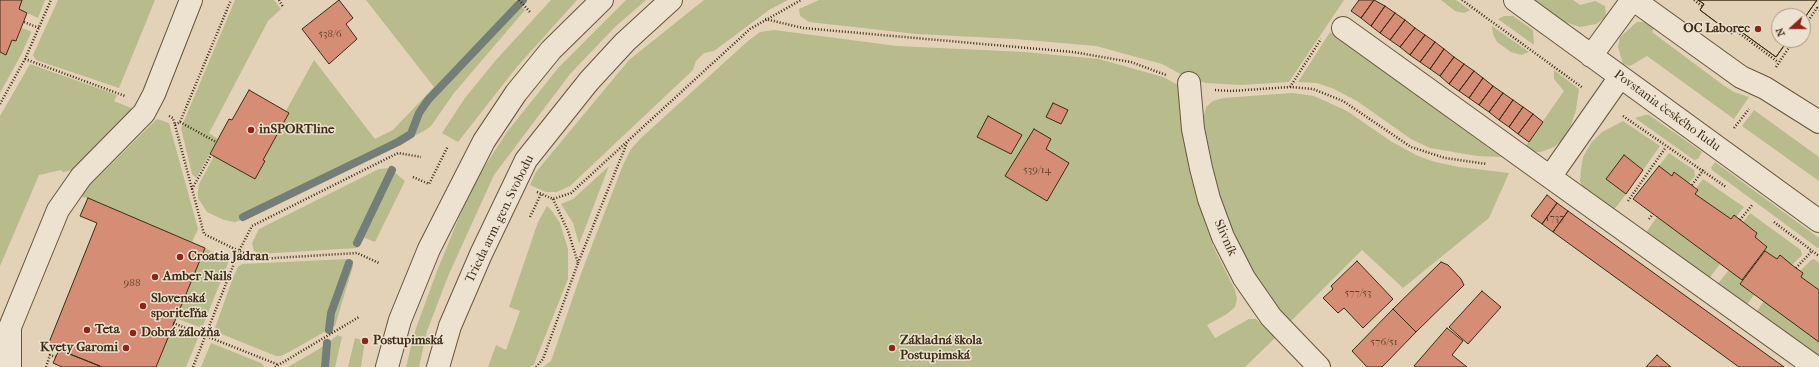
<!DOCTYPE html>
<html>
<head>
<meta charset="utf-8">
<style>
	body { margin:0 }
	#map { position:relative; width:1819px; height:367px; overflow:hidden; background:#e3d2b7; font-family:"IM FELL French Canon",serif }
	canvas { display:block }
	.north { position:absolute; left:1771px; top:8px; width:40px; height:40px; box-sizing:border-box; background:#ede2d0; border:1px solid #a69986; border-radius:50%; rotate:249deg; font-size:11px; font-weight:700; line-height:16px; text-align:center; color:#3c2c16 }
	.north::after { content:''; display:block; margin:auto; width:14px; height:18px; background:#8f2418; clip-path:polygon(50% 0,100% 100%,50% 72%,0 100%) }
</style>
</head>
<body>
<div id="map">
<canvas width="1819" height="367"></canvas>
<div class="north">N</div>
</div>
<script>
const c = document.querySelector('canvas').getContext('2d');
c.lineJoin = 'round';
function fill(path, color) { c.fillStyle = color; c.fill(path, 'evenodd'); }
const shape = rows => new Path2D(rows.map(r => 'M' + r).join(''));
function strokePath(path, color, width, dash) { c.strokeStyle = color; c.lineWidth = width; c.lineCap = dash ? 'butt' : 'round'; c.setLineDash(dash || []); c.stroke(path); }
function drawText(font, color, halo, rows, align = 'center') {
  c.font = font + ' "IM FELL French Canon",serif'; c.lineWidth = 3; c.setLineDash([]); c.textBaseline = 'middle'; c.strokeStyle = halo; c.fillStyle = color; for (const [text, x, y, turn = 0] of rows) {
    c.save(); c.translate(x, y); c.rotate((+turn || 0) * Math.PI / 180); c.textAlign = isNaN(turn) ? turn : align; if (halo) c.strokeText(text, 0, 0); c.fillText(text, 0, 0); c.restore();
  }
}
fill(shape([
	[22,0,45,0,38,18,19,9],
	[58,0,155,0,119,88,36,60,33,55],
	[235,0,274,0,281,9,268,21,209,133,218,139,196,178,192,174,181,128],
	[366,0,515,0,525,10,454,93,431,126,424,131,244,219,235,222,224,220,207,212,198,198,198,191,199,184,214,156,255,179,265,161,263,160,289,113,286,111,314,60,375,139,393,130,434,87],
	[551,0,577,0,516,68,458,142,442,133,465,98,496,60],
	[626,0,646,0,615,27,570,74,494,175,449,274,427,331,419,367,406,367,415,331,437,271,467,198,483,169,507,132,559,67],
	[704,0,788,0,769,10,714,51,704,53,696,61,693,70,570,186,557,192,546,192,530,185,536,172,629,60],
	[819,0,1344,0,1289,82,1241,85,1206,83,1186,77,1162,64,1096,46,1015,39,916,34,809,22,800,16,799,9],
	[1441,0,1456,0,1470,10,1464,13,1455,11],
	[1534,0,1573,0,1580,5,1595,1,1605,6,1606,17,1596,24,1580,27,1565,22],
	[1504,16,1513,16,1533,30,1534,45,1498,19],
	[1637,22,1646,22,1654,28,1652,32,1723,85,1734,92,1749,97,1734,119,1647,56,1630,66,1623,64,1618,47,1620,37],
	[1492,26,1529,52,1521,55,1511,52,1497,42,1493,34],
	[22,28,30,31,31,33,21,55,0,93,0,52,6,54,12,40,17,41],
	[774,30,897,46,1024,52,1099,59,1163,77,1182,87,1190,168,1197,200,1213,246,1235,290,1237,299,1235,307,1227,314,1207,325,1215,338,1249,319,1256,319,1275,338,1245,367,543,367,551,361,582,271,623,165,631,149,641,138,748,41,760,32],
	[1330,32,1501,157,1477,156,1430,148,1411,139,1357,101,1334,89,1317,83,1298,82],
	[30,64,117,95,114,101,131,108,133,111,73,170,63,172,61,170,39,175,0,266,0,116],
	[1554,70,1579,89,1576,110,1571,125,1562,140,1554,147,1541,152,1532,152,1524,148,1564,91,1554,79],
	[1292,93,1314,96,1347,111,1392,142,1418,156,1435,162,1459,167,1509,173,1489,218,1403,288,1362,250,1288,324,1248,266,1230,223,1216,183,1203,119,1206,107,1213,101,1223,98],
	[1754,110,1819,157,1819,181,1742,126],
	[1645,115,1649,115,1702,152,1698,159,1694,160,1635,118],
	[157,119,169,123,198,229,192,242,81,196,83,192],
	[1623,121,1660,146,1643,170,1624,155,1606,179,1626,194,1613,211,1585,192,1580,181,1581,170,1583,157,1591,143,1602,132],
	[1669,153,1694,170,1695,176,1689,183,1675,172,1672,176,1659,166],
	[1715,162,1819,238,1819,249,1712,170,1711,168],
	[609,166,579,244,573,223,561,204,573,199],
	[389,168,405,181,375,242,362,237,357,248,259,254,254,251,252,243,259,229,379,169],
	[1703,179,1744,207,1736,217,1733,216,1731,219,1695,194,1698,190,1696,188],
	[547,206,552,211,560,223,568,249,568,279,534,364,531,367,488,367,496,345,506,350,520,311,509,307,538,222],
	[1750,213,1801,250,1802,255,1792,265,1780,256,1777,259,1765,251,1767,247,1755,237,1757,233,1743,222],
	[1657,217,1720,264,1708,280,1645,234],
	[205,248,229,261,202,328,175,318],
	[348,259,347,262,353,266,335,326,289,352,281,356,276,356,214,331,232,280,238,267,242,264],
	[1814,259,1819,263,1819,290,1801,277,1803,273,1800,271,1811,260],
	[1729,270,1742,280,1740,284,1754,295,1745,307,1716,286],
	[1764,301,1819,342,1819,357,1755,314],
	[172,327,198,338,186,367,156,367],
	[338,335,342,337,335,367,288,367,319,349],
	[355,338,365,341,361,367,348,367],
	[211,343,261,363,264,366,264,367,201,367]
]), '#b8bb8c');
strokePath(shape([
	[243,217,398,142,411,134,419,113,428,100,523,0],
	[357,243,392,170],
	[329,330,331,313,349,263],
	[325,367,327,343]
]), '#747e78', 8);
const building = shape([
	[0,0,22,0,19,9,27,13,16,41,12,40,6,55,0,52,0,0],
	[339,0,353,18,346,24,357,39,329,64,302,29,339,0],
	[1359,0,1374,0,1361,18,1351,11,1359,0],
	[1374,0,1385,6,1371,26,1361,18,1374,0],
	[1698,0,1817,0,1803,20,1803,16,1779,16,1779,40,1788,40,1776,57,1736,28,1732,34,1700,10,1704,4,1698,0],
	[1698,0,1817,0,1803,20,1803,16,1779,16,1779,40,1788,40,1776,57,1736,28,1732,34,1700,10,1704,4,1698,0],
	[1385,6,1395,13,1380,33,1371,26,1385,6],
	[1395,13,1405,20,1390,40,1380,33,1395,13],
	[1405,20,1415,28,1400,47,1390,40,1405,20],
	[1415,28,1425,35,1410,55,1400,47,1415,28],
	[1425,35,1435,42,1420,62,1410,55,1425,35],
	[1435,42,1444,49,1430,69,1420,62,1435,42],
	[1444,49,1454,57,1440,76,1430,69,1444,49],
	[1454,57,1464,64,1449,84,1440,76,1454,57],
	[1464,64,1474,71,1459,91,1449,84,1464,64],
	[1474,71,1483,78,1469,98,1459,91,1474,71],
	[1483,78,1493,86,1479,105,1469,98,1483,78],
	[1493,86,1503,93,1489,112,1479,105,1493,86],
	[249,90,289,113,263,160,265,161,255,179,210,154,229,119,232,120,249,90],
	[1503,93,1513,100,1499,120,1489,112,1503,93],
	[1513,100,1523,107,1509,127,1499,120,1513,100],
	[1053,103,1068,110,1061,124,1046,117,1053,103],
	[1523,107,1533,114,1518,134,1509,127,1523,107],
	[1533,114,1543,122,1529,142,1518,134,1533,114],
	[988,116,1022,135,1011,154,977,137,988,116],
	[1034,129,1051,139,1046,149,1069,163,1047,201,1005,176,1034,129],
	[1624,155,1643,170,1626,194,1606,179,1624,155],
	[1659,166,1672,176,1674,172,1698,190,1695,194,1731,219,1734,215,1743,222,1757,233,1755,237,1767,247,1742,280,1633,199,1659,166],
	[1547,195,1557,203,1542,224,1531,216,1547,195],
	[88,198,205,248,156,367,102,367,48,345,97,223,80,216,88,198],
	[1557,203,1568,211,1553,232,1542,224,1557,203],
	[1568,211,1784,367,1739,367,1553,232,1568,211],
	[1765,251,1777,259,1780,255,1792,265,1803,273,1801,277,1819,290,1819,342,1740,284,1765,251],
	[1357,261,1393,299,1363,328,1344,308,1338,313,1323,298,1333,289,1331,286,1357,261],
	[1441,262,1448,265,1461,279,1464,285,1416,332,1393,309,1441,262],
	[1482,291,1501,307,1468,344,1449,327,1482,291],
	[1393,309,1416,332,1382,367,1367,367,1352,351,1393,309],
	[1447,328,1463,341,1452,355,1467,367,1416,367,1414,366,1447,328],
	[59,350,100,366,99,367,62,367,53,363,59,350],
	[1657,355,1671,367,1646,367,1657,355]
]);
fill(building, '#d58d75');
strokePath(building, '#3c2c16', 1);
const minor = shape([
	[1515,0,1819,221],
	[1634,0,1741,77,1765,88,1819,122],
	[1343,28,1550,177,1620,77],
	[1591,56,1632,0],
	[1189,83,1193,129,1201,168,1209,199,1223,237,1244,278,1271,317,1319,367],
	[1550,177,1815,367],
	[10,367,10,327,58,210,81,177,144,113,154,94,191,0],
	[387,367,400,320,429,249,484,141,516,93,551,50,602,0],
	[438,367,450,326,481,254,526,160,589,81,625,42,671,0]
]);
strokePath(minor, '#66563e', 24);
strokePath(shape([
	[279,0,283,7],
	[519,0,530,12],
	[1462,0,1583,88],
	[1694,0,1702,6],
	[765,19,803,28,1073,52,1131,62,1166,75],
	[24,22,39,28],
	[1803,28,1817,8,1819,10],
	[1735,30,1778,62],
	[25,59,125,96],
	[1776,67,1794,40],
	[1290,87,1321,39],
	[1215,90,1231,91,1290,87,1313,89,1343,101,1411,147,1445,158,1487,164],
	[0,104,25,59,51,0],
	[169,116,173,118,175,125,180,122,231,0],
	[1623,116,1726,187],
	[180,122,216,142],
	[175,125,204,234,239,251,259,259,357,253,379,263],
	[1734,128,1749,109],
	[413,177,429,184,448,146],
	[1692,185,1704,169],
	[192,189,211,155],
	[537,192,553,199,571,193,750,29,801,0],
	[553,199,568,231,578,263,627,143],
	[1628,201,1666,147],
	[530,217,541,194],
	[1649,219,1653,214],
	[1740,220,1752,205],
	[1774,222,1819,256],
	[1796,268,1812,251],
	[173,323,279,365],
	[46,367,50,355,56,357],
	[193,367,239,251,252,226,398,153,421,157],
	[275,367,359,317],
	[536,367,543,359,578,263]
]), '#3c2c16', 2.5, [1, 2]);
strokePath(minor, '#ede2d0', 22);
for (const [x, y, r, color] of [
	[1758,29,4,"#8f2418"],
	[251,130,4,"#8f2418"],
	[180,257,4,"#8f2418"],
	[155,277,4,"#8f2418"],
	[143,306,4,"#8f2418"],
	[87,330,4,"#8f2418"],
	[133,333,4,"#8f2418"],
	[365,341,4,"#8f2418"],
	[126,348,4,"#8f2418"],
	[892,348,4,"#8f2418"]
]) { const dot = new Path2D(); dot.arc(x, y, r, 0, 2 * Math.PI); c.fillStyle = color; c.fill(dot); strokePath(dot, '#ede2d0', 1.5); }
drawText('11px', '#62442e', null, [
	["538/6",330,34],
	["539/14",1037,170],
	["1737",1555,218],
	["988",132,283],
	["577/53",1358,293],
	["576/51",1384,342]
]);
drawText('bold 13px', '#3c2c16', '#ede2d0', [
	["OC Laborec",1750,29,"right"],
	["inSPORTline",259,130],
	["Croatia Jadran",188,257],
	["Amber Nails",163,277],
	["Slovenská",151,299],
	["sporiteľňa",151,314],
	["Teta",95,330],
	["Dobrá záložňa",141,333],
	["Postupimská",373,341],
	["Základná škola",900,341],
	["Postupimská",900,356],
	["Kvety Garomi",118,348,"right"]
], 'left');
drawText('13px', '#3c2c16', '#ede2d0', [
	["Povstania českého ľudu",1667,111,36],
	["Trieda arm. gen. Svobodu",500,219,-64],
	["Slivník",1225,238,66]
]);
</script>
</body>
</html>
